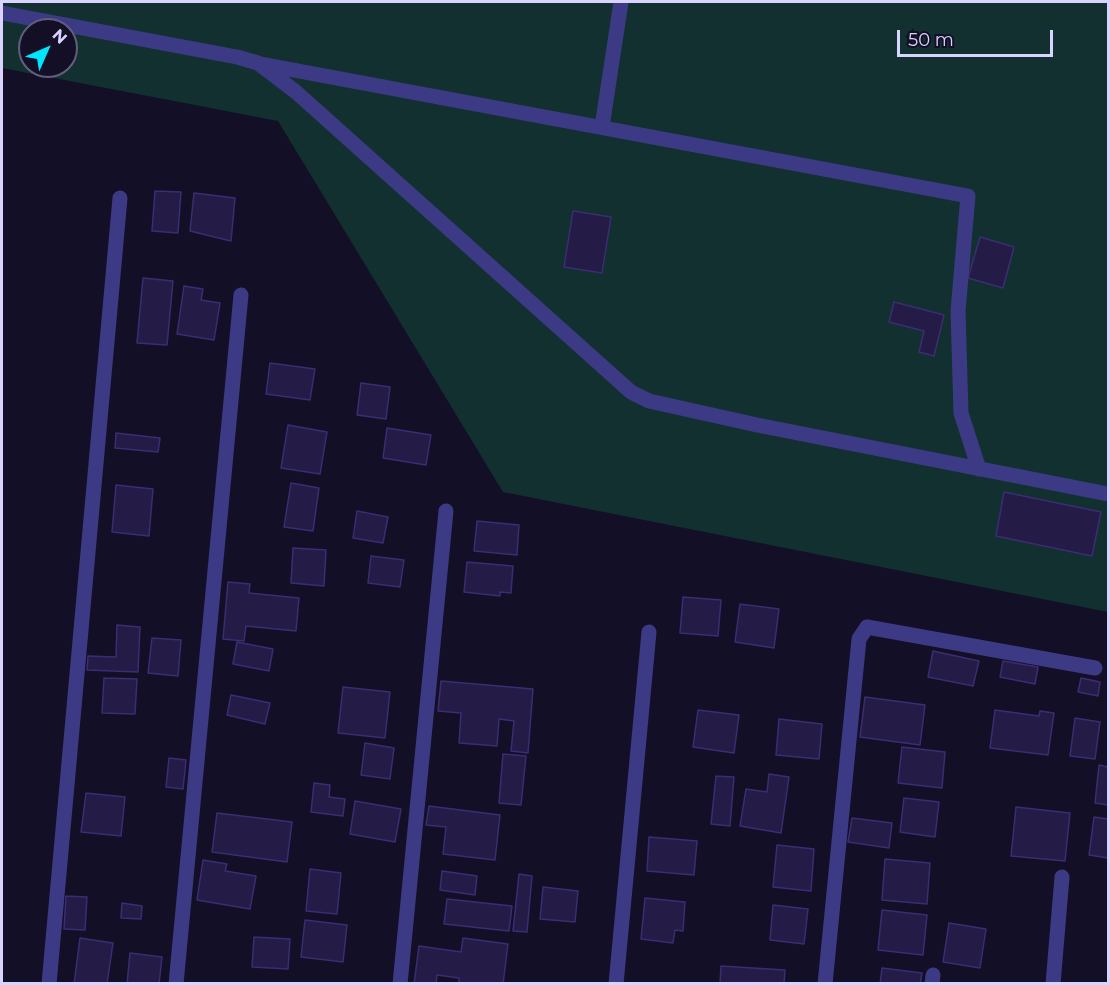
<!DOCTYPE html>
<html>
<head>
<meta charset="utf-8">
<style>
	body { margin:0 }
	#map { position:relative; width:1110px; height:985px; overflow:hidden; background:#130f26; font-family:Montserrat,sans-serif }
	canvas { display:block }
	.frame { position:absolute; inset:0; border:3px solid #d9d4ff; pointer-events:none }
	.north { position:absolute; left:18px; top:18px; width:60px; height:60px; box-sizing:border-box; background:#130f26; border:2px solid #625e7d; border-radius:50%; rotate:45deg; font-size:16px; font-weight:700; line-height:24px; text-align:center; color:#d9d4ff }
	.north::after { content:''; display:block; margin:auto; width:21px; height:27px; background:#00e5ff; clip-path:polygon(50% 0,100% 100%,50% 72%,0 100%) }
	.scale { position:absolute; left:897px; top:30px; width:156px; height:27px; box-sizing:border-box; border:3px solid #d9d4ff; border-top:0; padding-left:8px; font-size:18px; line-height:21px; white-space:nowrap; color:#d9d4ff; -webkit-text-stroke:4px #130f26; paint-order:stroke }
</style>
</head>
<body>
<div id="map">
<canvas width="1110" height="985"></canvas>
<div class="frame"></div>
<div class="north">N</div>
<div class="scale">50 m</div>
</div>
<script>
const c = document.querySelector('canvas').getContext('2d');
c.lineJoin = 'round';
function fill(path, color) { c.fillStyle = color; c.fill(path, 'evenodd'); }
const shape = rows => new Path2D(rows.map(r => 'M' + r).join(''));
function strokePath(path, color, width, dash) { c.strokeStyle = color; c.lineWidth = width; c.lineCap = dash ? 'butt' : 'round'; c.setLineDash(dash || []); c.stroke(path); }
fill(shape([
	[2,2,1108,2,1108,612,503,492,278,121,2,68],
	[30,30,66,30,66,66,30,66]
]), '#12302f');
const building = shape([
	[155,191,181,192,178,233,152,231,155,191],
	[194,193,235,198,231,241,190,231,194,193],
	[573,211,611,217,602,273,564,267,573,211],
	[980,237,1014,247,1003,288,968,278,980,237],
	[143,278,173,281,167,345,137,343,143,278],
	[184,286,203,289,201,300,220,303,214,340,177,334,184,286],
	[894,302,944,315,934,356,919,352,924,331,889,322,894,302],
	[270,363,315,369,310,400,266,394,270,363],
	[361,383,390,387,386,419,357,415,361,383],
	[288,425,327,432,320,474,281,468,288,425],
	[387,428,431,435,426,465,383,458,387,428],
	[116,433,160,438,158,452,115,448,116,433],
	[291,483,319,488,313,531,284,527,291,483],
	[116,485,153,489,149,536,112,532,116,485],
	[1004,492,1101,512,1092,556,996,536,1004,492],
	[357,511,388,517,383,543,353,538,357,511],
	[477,521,519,525,517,555,474,551,477,521],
	[293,548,326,550,324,586,291,583,293,548],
	[371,556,404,560,400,587,368,583,371,556],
	[467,562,513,566,511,593,500,592,500,596,464,592,467,562],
	[228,582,250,584,249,593,299,598,296,631,246,626,244,641,223,639,228,582],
	[683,597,721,600,718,636,680,633,683,597],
	[740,604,779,609,774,648,735,642,740,604],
	[117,625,140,627,138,672,87,670,88,656,116,657,117,625],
	[152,638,181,640,178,676,148,673,152,638],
	[237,642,273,649,269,671,233,664,237,642],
	[933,651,979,661,973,686,928,677,933,651],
	[1003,661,1038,667,1035,684,1000,677,1003,661],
	[104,678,137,679,135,714,102,713,104,678],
	[1081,678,1100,682,1098,696,1078,692,1081,678],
	[441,681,533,689,528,753,511,751,514,721,499,719,497,746,459,743,461,713,438,711,441,681],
	[343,687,390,692,385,738,338,733,343,687],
	[231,695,270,703,265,724,227,715,231,695],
	[865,697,925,705,920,745,860,737,865,697],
	[698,710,739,715,734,753,693,747,698,710],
	[995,710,1039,716,1040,711,1054,713,1048,755,990,748,995,710],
	[1075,718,1100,722,1095,759,1070,756,1075,718],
	[779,719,822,724,819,759,776,755,779,719],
	[365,743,394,748,390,779,361,775,365,743],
	[902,747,945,752,942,788,898,783,902,747],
	[503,754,526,756,521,805,499,803,503,754],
	[169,758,186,760,183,789,166,787,169,758],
	[1099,765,1108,767,1108,805,1095,803,1099,765],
	[769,774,789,777,781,833,740,826,746,789,767,792,769,774],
	[716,776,734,777,730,826,711,824,716,776],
	[314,783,330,785,329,797,345,799,343,816,311,812,314,783],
	[86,793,125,797,121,836,81,832,86,793],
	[904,798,939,802,935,837,900,832,904,798],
	[355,801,401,809,395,842,350,834,355,801],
	[429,806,500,815,495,860,443,854,446,827,426,825,429,806],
	[1016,807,1070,813,1065,861,1011,856,1016,807],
	[217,813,292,822,287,862,212,852,217,813],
	[1094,817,1108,819,1108,858,1089,855,1094,817],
	[852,818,892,823,889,848,848,842,852,818],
	[649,837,697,841,694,875,647,871,649,837],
	[777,845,814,849,811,891,773,887,777,845],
	[885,859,930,863,927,904,882,900,885,859],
	[203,860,227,864,225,871,256,876,250,909,197,900,203,860],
	[310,869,341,873,337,914,306,911,310,869],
	[442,871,477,876,475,895,440,890,442,871],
	[519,874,532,876,527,932,513,931,519,874],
	[543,887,578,891,575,922,540,919,543,887],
	[66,896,87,897,85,930,64,929,66,896],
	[645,898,685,902,683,931,675,930,673,943,641,939,645,898],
	[447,899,512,906,509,931,444,924,447,899],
	[122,903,142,906,141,919,121,918,122,903],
	[773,905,808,909,804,944,770,940,773,905],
	[882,910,927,915,923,955,878,950,882,910],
	[305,920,347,925,343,962,301,957,305,920],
	[949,923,986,929,980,968,943,962,949,923],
	[254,937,290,939,288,969,252,967,254,937],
	[80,938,113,943,107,984,74,984,80,938],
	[463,938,508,944,503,984,459,984,459,978,437,975,436,984,414,984,419,946,461,952,463,938],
	[130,953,162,957,159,984,127,984,130,953],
	[721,966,785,970,784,984,720,984,721,966],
	[882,968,922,973,920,984,880,984,882,968]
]);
fill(building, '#241b47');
strokePath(building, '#3b2d73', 1.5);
strokePath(shape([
	[2,13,237,57,258,63,296,92,631,392,649,401,757,425,1108,494],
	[261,64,968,196,958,311,961,413,979,469],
	[602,127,621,2],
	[49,984,120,198],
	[176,984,241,295],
	[400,984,446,511],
	[616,984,649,632],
	[825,984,859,639,867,627,1095,668],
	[932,984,933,975],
	[1053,984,1062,877]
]), '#3d3a85', 15);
</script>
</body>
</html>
